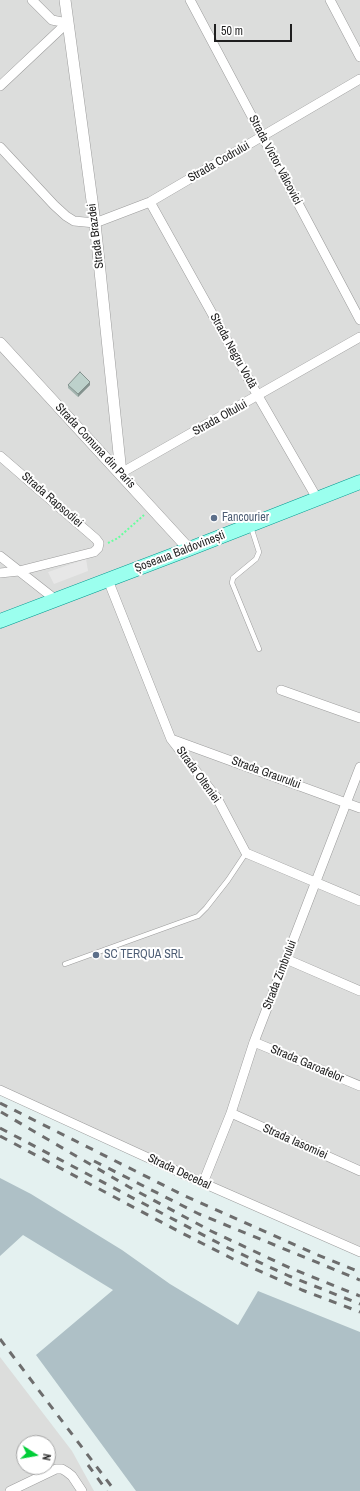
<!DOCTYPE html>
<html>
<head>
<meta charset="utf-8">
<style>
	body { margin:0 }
	#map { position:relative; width:360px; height:1491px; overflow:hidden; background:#e4f1f0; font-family:"Archivo Narrow",sans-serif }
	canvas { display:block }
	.north { position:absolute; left:16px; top:1435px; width:40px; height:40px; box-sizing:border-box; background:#fff; border:1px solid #a5a5a5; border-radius:50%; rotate:101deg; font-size:11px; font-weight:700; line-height:16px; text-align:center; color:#1f1f1f }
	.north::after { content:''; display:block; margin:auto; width:14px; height:18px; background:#00ce37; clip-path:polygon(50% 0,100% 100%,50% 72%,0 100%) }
	.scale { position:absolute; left:214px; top:24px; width:78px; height:18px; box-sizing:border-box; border:2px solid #1f1f1f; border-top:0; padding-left:5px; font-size:12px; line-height:14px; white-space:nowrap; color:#1f1f1f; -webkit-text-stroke:3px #fff; paint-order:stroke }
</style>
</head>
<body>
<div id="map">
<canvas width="360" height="1491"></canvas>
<div class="north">N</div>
<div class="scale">50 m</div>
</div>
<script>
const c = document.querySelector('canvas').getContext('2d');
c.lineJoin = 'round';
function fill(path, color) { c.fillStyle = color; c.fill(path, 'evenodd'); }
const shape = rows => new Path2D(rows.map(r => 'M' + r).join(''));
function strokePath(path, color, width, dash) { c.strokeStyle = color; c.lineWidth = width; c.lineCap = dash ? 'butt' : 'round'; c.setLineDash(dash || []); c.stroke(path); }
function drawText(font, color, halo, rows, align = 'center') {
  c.font = font + ' "Archivo Narrow",sans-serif'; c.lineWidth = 4; c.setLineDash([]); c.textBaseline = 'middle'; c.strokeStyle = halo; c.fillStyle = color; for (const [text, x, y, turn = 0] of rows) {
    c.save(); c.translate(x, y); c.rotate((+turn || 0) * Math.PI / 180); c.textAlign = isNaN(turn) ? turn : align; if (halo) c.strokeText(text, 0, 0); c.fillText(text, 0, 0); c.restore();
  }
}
fill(shape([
	[0,0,360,0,360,1257,0,1092],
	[0,1357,72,1451,94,1491,0,1491],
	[24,1443,48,1443,48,1467,24,1467]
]), '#dcdddc');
fill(shape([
	[0,1178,31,1194,122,1250,170,1284,238,1325,258,1291,360,1332,360,1491,136,1491,36,1355,113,1290,23,1235,0,1256]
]), '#aec0c6');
fill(shape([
	[86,559,88,571,54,584,48,572]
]), '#e7e7e7');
const service = shape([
	[251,527,259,552,256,559,233,578,232,583,259,649],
	[65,964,198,916,206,908,228,880,246,853]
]);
const minor = shape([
	[32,0,52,20,67,23],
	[190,0,360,320],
	[330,0,360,57],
	[0,86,67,23],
	[0,147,54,205,66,216,74,221,95,223,150,202,360,79],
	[150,202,258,396,318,500],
	[0,456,96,539,99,543,98,548,94,552,19,571,0,573],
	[121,473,360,337],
	[0,556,56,600],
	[108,580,171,739,217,798,246,853,360,901],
	[281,690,360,718],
	[171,739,360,808],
	[286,959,360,991],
	[254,1042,360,1086],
	[0,1090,203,1183,360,1252],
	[231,1113,360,1171],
	[203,1183,231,1113,254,1042,360,767],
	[10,1491,56,1469,62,1469,67,1472,72,1476,82,1491]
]);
const tertiary = shape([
	[65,0,95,223,121,473],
	[0,343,189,549]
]);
const primary = shape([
	[0,621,189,549,360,482]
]);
strokePath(service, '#9c9c9c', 5.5);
strokePath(minor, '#9c9c9c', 10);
strokePath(tertiary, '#9c9c9c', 12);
strokePath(primary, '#009a90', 15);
strokePath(shape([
	[108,543,118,538,144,515]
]), '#67ff9f', 2, [2, 2]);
strokePath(service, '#fff', 4.5);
strokePath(minor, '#fff', 9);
strokePath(tertiary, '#fff', 11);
strokePath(primary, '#9bffee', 14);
strokePath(shape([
	[0,1103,185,1196,313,1253,360,1272],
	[1,1112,129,1187,211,1231,290,1268,360,1296],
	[0,1128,226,1247,289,1276,360,1304],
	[0,1136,178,1231,233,1259,302,1290,360,1312],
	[94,1161,199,1214,360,1280],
	[0,1339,115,1491],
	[88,1465,107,1491]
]), '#6d6d6d', 3, [8, 8]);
fill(shape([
	[68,385,90,385,78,397,68,388]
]), '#a3b4af');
fill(shape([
	[90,382,90,385,78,397,78,394]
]), '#84928e');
const building = shape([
	[80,372,90,382,78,394,68,385,80,372]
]);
fill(building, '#bdd1cb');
strokePath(building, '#84928e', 1);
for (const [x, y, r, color] of [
	[214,518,4,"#5c6f8a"],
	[96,955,4,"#5c6f8a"]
]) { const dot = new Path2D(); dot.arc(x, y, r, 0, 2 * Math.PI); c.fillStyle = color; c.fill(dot); strokePath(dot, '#fff', 1.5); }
drawText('12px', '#1f1f1f', '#fff', [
	["Strada Victor Vâlcovici",275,160,62],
	["Strada Codrului",219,162,-30],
	["Strada Brazdei",96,236,-97],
	["Strada Negru Vodă",233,351,61],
	["Strada Oltului",220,418,-29],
	["Strada Comuna din Paris",95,446,47],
	["Strada Rapsodiei",52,500,41],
	["Șoseaua Baldovinești",180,552,-21],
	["Strada Graurului",266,773,20],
	["Strada Olteniei",198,775,54],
	["Strada Zimbrului",280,975,-69],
	["Strada Garoafelor",307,1064,23],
	["Strada Iasomiei",295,1142,24],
	["Strada Decebal",179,1172,25]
]);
drawText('12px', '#4e5e75', '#fff', [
	["Fancourier",222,518],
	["SC TERQUA SRL",104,955]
], 'left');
</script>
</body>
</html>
